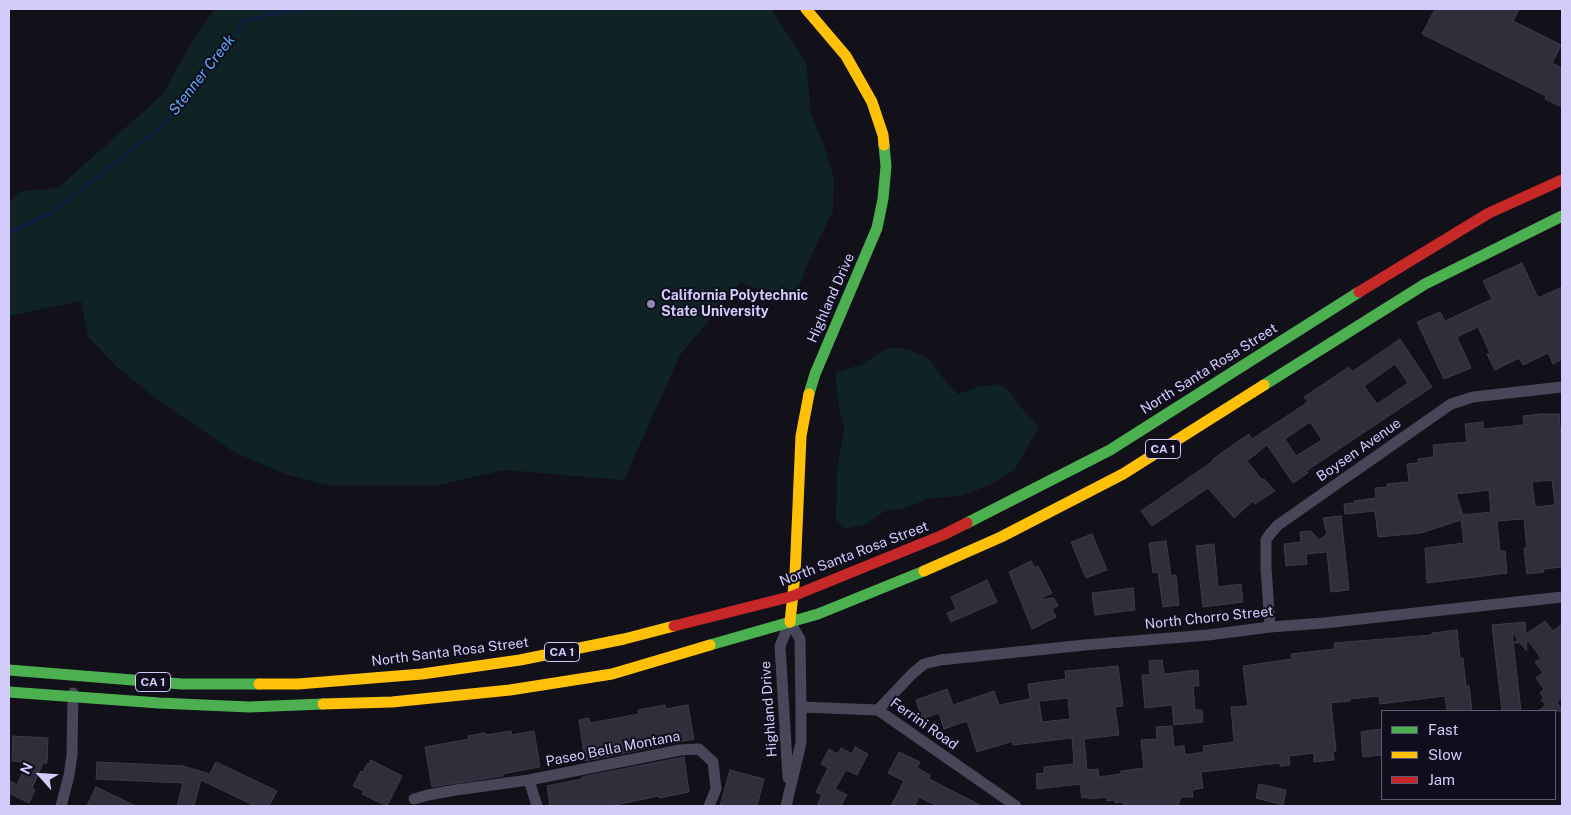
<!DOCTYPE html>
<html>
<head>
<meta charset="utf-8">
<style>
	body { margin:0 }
	#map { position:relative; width:1571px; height:815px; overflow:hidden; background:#121018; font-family:"Public Sans",sans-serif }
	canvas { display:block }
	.frame { position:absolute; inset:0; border:10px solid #d3ccfb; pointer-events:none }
	.legend { position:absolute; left:1381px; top:710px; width:175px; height:90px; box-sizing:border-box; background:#100d1c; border:1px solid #5e5975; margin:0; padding:6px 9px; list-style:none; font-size:15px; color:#d3ccfb }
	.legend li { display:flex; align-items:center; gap:10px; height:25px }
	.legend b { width:25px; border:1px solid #5e5975 }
	.north { position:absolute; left:15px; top:750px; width:50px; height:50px; -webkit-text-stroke:4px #100d1c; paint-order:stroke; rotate:296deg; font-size:14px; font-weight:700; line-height:20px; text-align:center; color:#d3ccfb }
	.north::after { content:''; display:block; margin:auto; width:18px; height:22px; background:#d3ccfb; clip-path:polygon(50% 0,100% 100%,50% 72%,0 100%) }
</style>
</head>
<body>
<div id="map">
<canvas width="1571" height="815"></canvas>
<div class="frame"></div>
<ul class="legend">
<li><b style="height:6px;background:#4caf50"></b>Fast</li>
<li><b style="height:6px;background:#ffc107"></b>Slow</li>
<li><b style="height:6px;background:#c62828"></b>Jam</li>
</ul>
<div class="north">N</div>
</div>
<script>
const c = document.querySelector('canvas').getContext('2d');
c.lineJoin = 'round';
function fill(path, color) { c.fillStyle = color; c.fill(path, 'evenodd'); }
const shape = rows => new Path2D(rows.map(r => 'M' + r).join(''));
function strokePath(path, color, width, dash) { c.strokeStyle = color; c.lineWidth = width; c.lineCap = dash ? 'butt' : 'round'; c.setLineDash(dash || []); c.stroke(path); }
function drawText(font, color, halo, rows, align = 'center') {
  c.font = font + ' "Public Sans",sans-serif'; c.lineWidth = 4; c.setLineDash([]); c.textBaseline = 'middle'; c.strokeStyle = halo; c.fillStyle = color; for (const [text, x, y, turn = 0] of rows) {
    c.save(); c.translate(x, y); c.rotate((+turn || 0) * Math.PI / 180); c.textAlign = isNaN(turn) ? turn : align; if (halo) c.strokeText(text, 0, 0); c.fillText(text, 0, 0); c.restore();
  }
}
fill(shape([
	[215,9,771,9,806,62,811,114,823,143,834,179,833,211,809,260,794,301,740,283,680,355,624,480,505,470,438,485,325,485,282,473,234,452,157,399,118,368,88,337,81,301,9,316,9,201,21,191,58,188,163,94,194,38],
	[891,348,909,349,930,360,946,382,958,394,975,388,998,384,1008,389,1019,405,1039,427,1014,470,990,485,960,496,931,498,905,508,885,511,866,524,845,529,836,520,837,469,844,430,837,396,836,372,864,364,877,354]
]), '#102324');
strokePath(shape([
	[358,9,394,9],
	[9,233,53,212,156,131,188,98,244,22,270,14,311,9,337,9]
]), '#0f1e3b', 4);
const building = shape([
	[1435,9,1519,9,1513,21,1561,45,1552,63,1562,68,1562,107,1545,99,1546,96,1422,34,1435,9],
	[1522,263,1538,298,1562,287,1562,359,1553,364,1548,353,1523,365,1519,358,1495,370,1487,354,1490,353,1478,327,1457,337,1471,368,1444,379,1417,322,1440,312,1445,321,1492,299,1483,281,1522,263],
	[1400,339,1432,387,1306,471,1308,473,1293,483,1267,445,1247,461,1262,480,1264,479,1275,491,1255,504,1253,501,1234,518,1208,488,1152,526,1141,511,1213,461,1212,460,1230,447,1249,434,1252,439,1308,402,1304,397,1349,367,1352,372,1400,339],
	[1395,364,1408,383,1377,404,1364,386,1395,364],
	[1310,422,1322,440,1296,456,1285,439,1310,422],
	[1541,414,1559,414,1562,448,1562,567,1543,569,1544,572,1527,574,1524,548,1527,548,1524,519,1497,521,1500,551,1505,551,1507,573,1427,583,1425,548,1464,543,1461,520,1421,533,1378,537,1375,511,1345,514,1344,504,1355,503,1354,501,1376,498,1375,488,1387,487,1387,484,1409,482,1407,464,1418,463,1418,459,1434,457,1433,445,1467,442,1465,424,1483,422,1483,429,1524,425,1523,416,1541,414],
	[1552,480,1555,505,1535,507,1532,482,1552,480],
	[1489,490,1491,512,1463,515,1456,494,1489,490],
	[1341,516,1349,590,1331,592,1327,552,1306,554,1307,564,1286,566,1284,544,1301,542,1300,532,1311,531,1319,540,1327,534,1323,518,1341,516],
	[1092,534,1107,570,1086,578,1071,542,1092,534],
	[1166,541,1171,576,1176,575,1179,605,1163,607,1158,572,1153,573,1149,543,1166,541],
	[1214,544,1218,587,1241,584,1243,602,1203,607,1196,546,1214,544],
	[1031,561,1035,568,1038,566,1052,593,1038,600,1054,598,1058,606,1052,609,1056,617,1032,629,1009,572,1031,561],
	[987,580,997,602,951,622,947,613,956,609,951,597,987,580],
	[1133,588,1135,610,1095,615,1092,593,1133,588],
	[1545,621,1553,631,1562,624,1562,698,1557,702,1562,711,1538,711,1546,705,1541,700,1544,698,1540,693,1544,689,1536,678,1543,673,1535,662,1541,658,1529,642,1526,642,1527,651,1520,643,1514,643,1518,640,1512,632,1521,711,1502,711,1492,625,1525,622,1526,634,1545,621],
	[1457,630,1460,658,1463,658,1466,686,1469,686,1472,711,1447,711,1445,696,1380,704,1379,696,1350,699,1350,701,1331,703,1336,751,1333,751,1334,760,1314,762,1314,753,1289,756,1290,765,1280,766,1280,763,1201,772,1203,788,1192,790,1193,797,1181,797,1178,806,1124,806,1124,802,1115,803,1115,800,1107,801,1107,797,1089,799,1088,797,1082,798,1080,784,1037,789,1036,774,1044,773,1044,767,1074,764,1072,738,1013,745,1013,741,977,752,967,721,944,729,939,713,922,719,916,700,947,689,953,705,994,691,999,705,1030,699,1028,684,1066,679,1065,671,1118,666,1123,706,1115,707,1119,735,1084,739,1087,770,1098,769,1099,777,1121,774,1121,771,1144,768,1141,740,1157,739,1156,727,1172,726,1174,747,1184,746,1185,755,1204,752,1203,746,1234,742,1231,707,1248,706,1243,666,1292,659,1291,654,1335,649,1334,643,1432,635,1432,633,1457,630],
	[1068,698,1070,719,1042,722,1039,701,1068,698],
	[1162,660,1164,674,1198,670,1199,686,1193,686,1195,710,1202,710,1203,722,1174,725,1172,705,1145,708,1142,675,1150,675,1149,661,1162,660],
	[665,705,666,709,688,705,694,739,585,761,579,720,589,718,590,723,612,719,639,714,638,710,665,705],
	[1382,729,1382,755,1363,757,1361,732,1382,729],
	[511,731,512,735,534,731,540,767,502,774,503,776,432,787,425,747,469,739,468,736,485,733,486,735,511,731],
	[13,736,48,738,47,763,43,763,32,788,35,790,29,803,9,793,9,780,17,785,27,762,12,761,13,736],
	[855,747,868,754,857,775,846,770,835,789,847,795,841,806,817,806,822,795,816,792,828,768,821,764,829,749,838,754,841,748,852,754,855,747],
	[899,752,920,762,917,768,930,775,929,779,982,806,937,806,919,797,915,806,891,806,904,781,888,773,899,752],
	[684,757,689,792,659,798,659,796,610,806,550,806,547,786,582,779,582,777,684,757],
	[371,760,402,776,387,806,362,794,364,791,353,786,361,771,363,772,367,764,369,764,371,760],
	[97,762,183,766,210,774,216,762,277,791,269,806,255,806,201,780,194,806,177,806,183,783,96,779,97,762],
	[730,770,764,779,757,806,720,806,730,770],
	[1259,784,1286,790,1283,805,1256,798,1259,784],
	[96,787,136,806,87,806,96,787]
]);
fill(building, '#302e3b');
strokePath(building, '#3e3a4c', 1);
strokePath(shape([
	[1270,627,1266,568,1266,540,1270,534,1278,525,1451,404,1473,397,1562,387],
	[801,707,878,710,1016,806],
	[878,710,912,674,924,664,940,660,1085,645,1208,635,1270,627,1324,623,1562,597],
	[788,778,780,646,790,622],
	[414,799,428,795,456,790,529,780],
	[61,806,69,776,72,755,73,693],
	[537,806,529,780,680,750,699,749,713,762,716,789,709,806],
	[786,806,801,743,801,707,800,639,790,622]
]), '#484659', 11);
strokePath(shape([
	[1264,385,1425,284,1562,216],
	[809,394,815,374,877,228,883,199,886,166,884,145],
	[967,523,1110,450,1359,292],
	[710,645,818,614,924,571],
	[9,670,182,684,259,684],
	[9,692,159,703,249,707,323,704]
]), '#4caf50', 11);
strokePath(shape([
	[806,9,846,56,872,102,883,135,884,145],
	[924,571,1001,537,1123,474,1264,385],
	[790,622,795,575,801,436,809,394],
	[259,684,298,684,422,674,520,660,624,639,674,626],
	[323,704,392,702,510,690,612,674,710,645]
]), '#ffc107', 11);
strokePath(shape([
	[1359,292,1489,213,1562,180],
	[674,626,793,596,943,535,967,523]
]), '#c62828', 11);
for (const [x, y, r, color] of [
	[651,304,5,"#8f8aac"]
]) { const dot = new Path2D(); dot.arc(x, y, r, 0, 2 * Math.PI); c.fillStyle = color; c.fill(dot); strokePath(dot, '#100d1c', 2); }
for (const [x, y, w] of [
	[1163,449,35],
	[562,652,35],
	[153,682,35]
]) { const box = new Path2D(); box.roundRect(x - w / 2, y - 9.5, w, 19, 4); c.fillStyle = '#100d1c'; c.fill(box); strokePath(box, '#d3ccfb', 1); }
drawText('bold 12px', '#d3ccfb', null, [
	["CA 1",1163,449],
	["CA 1",562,652],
	["CA 1",153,682]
]);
drawText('bold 14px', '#d3ccfb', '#100d1c', [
	["California Polytechnic",661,296],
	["State University",661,312]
], 'left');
drawText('14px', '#d3ccfb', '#100d1c', [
	["Highland Drive",831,298,-66],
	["North Santa Rosa Street",1209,369,-32],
	["Boysen Avenue",1359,450,-35],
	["North Santa Rosa Street",854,554,-21],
	["North Chorro Street",1209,618,-6],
	["North Santa Rosa Street",450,652,-7],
	["Highland Drive",769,709,-94],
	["Ferrini Road",924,724,35],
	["Paseo Bella Montana",613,749,-11]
]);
drawText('italic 15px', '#61aaf4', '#100d1c', [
	["Stenner Creek",202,75,-52]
]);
</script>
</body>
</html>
